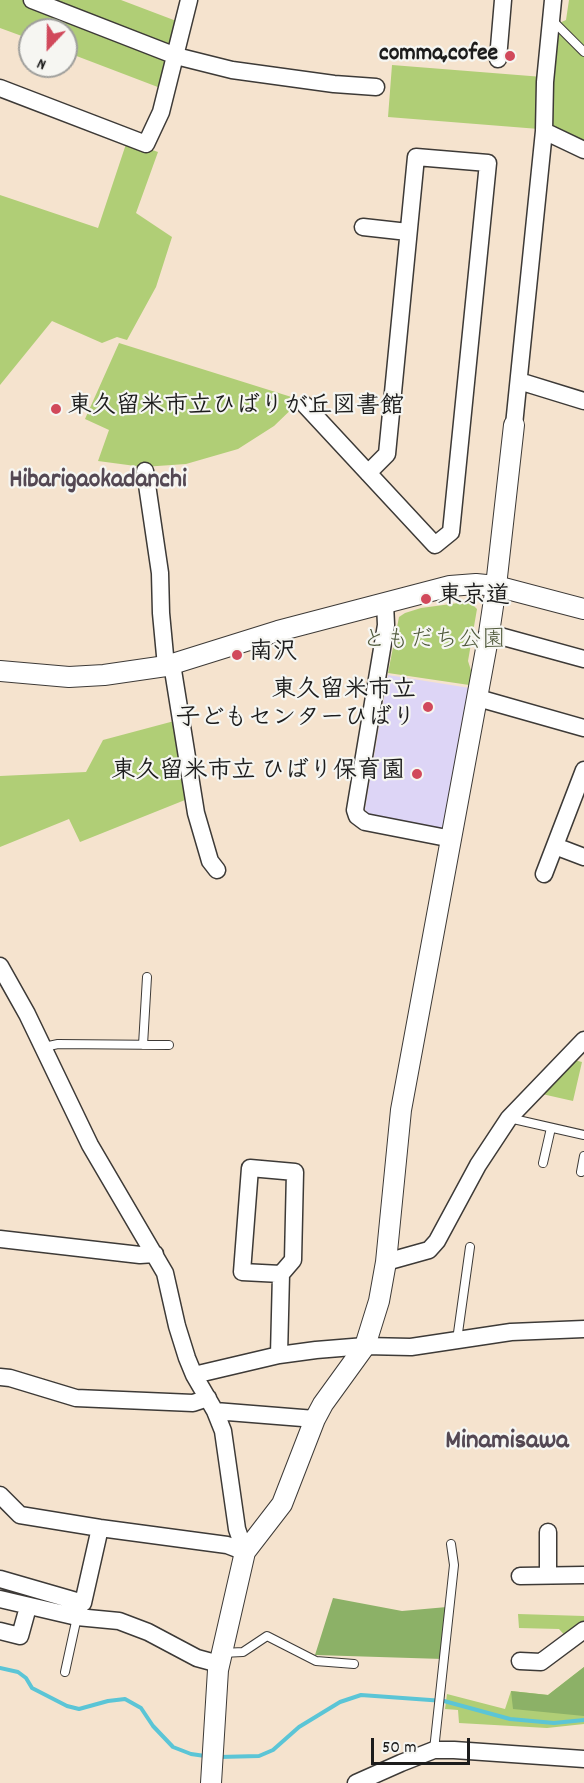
<!DOCTYPE html>
<html>
<head>
<meta charset="utf-8">
<style>
	body { margin:0 }
	#map { position:relative; width:584px; height:1783px; overflow:hidden; background:#f5e3ce; font-family:Dekko,sans-serif }
	canvas { display:block }
	.north { position:absolute; left:18px; top:18px; width:60px; height:60px; box-sizing:border-box; background:#f6f6f2; border:2px solid #9f9f9c; border-radius:50%; rotate:202deg; font-size:16px; font-weight:700; line-height:24px; text-align:center; color:#1c1c1c }
	.north::after { content:''; display:block; margin:auto; width:21px; height:27px; background:#d1495b; clip-path:polygon(50% 0,100% 100%,50% 72%,0 100%) }
	.scale { position:absolute; left:371px; top:1738px; width:99px; height:27px; box-sizing:border-box; border:3px solid #1c1c1c; border-top:0; padding-left:8px; font-size:18px; line-height:21px; white-space:nowrap; color:#1c1c1c; -webkit-text-stroke:4px #f6f6f2; paint-order:stroke }
</style>
</head>
<body>
<div id="map">
<canvas width="584" height="1783"></canvas>
<div class="north">N</div>
<div class="scale">50 m</div>
</div>
<script>
const c = document.querySelector('canvas').getContext('2d');
c.lineJoin = 'round';
function fill(path, color) { c.fillStyle = color; c.fill(path, 'evenodd'); }
const shape = rows => new Path2D(rows.map(r => 'M' + r).join(''));
function strokePath(path, color, width, dash) { c.strokeStyle = color; c.lineWidth = width; c.lineCap = dash ? 'butt' : 'round'; c.setLineDash(dash || []); c.stroke(path); }
function drawText(font, color, halo, rows, align = 'center') {
  c.font = font + ' Dekko,"Klee One",sans-serif'; c.lineWidth = 4.5; c.setLineDash([]); c.textBaseline = 'middle'; c.strokeStyle = halo; c.fillStyle = color; for (const [text, x, y, turn = 0] of rows) {
    c.save(); c.translate(x, y); c.rotate((+turn || 0) * Math.PI / 180); c.textAlign = isNaN(turn) ? turn : align; if (halo) c.strokeText(text, 0, 0); c.fillText(text, 0, 0); c.restore();
  }
}
fill(shape([
	[388,675,476,689,453,833,369,816,365,809]
]), '#ddd5f6');
fill(shape([
	[0,0,121,0,179,22,163,89,66,52,66,30,30,30,30,39,0,28],
	[569,0,584,0,584,153,544,131,557,24,566,20],
	[392,65,543,77,539,129,388,117],
	[127,141,158,152,136,213,172,237,156,287,127,340,117,337,102,343,52,321,0,385,0,195,98,228],
	[119,343,301,400,274,426,238,449,186,464,143,467,98,461,109,430,85,419],
	[466,602,472,604,477,609,468,661,476,686,388,673,399,617,405,613,421,608],
	[178,720,190,798,80,842,69,819,0,847,0,776,86,772,103,740],
	[574,1060,582,1062,573,1101,542,1094],
	[518,1614,584,1616,584,1627,568,1639,559,1629,519,1628],
	[584,1667,584,1724,547,1728,459,1723,458,1710,445,1709,447,1694,505,1709,511,1691,548,1695]
]), '#b0ce76');
fill(shape([
	[333,1598,402,1611,447,1607,443,1659,315,1655],
	[584,1667,584,1716,513,1709,511,1691,548,1695]
]), '#8cb167');
strokePath(shape([
	[0,1668,18,1672,26,1678,32,1688,67,1706,79,1709,108,1701,125,1699,141,1708,153,1726,173,1747,191,1754,205,1756],
	[219,1757,259,1756,273,1750,299,1727,340,1702,361,1695,444,1701,510,1719,554,1723,584,1720]
]), '#5bc5d6', 4);
const service = shape([
	[552,20,584,52],
	[143,1045,147,977],
	[44,1047,58,1044,169,1045],
	[509,1118,584,1135],
	[543,1163,551,1128],
	[581,1172,584,1156],
	[457,1340,470,1247],
	[222,1653,243,1652,267,1636,316,1661,354,1664],
	[65,1672,77,1617],
	[434,1750,454,1565,451,1544]
]);
const minor = shape([
	[32,0,176,56,232,70,334,84,376,87],
	[498,59,503,0],
	[0,88,146,144,161,112,189,0],
	[544,131,584,150],
	[363,227,408,232],
	[519,381,584,401],
	[305,405,435,545,451,532,488,163,416,157,387,454,368,473],
	[514,425,544,131,545,82,553,0],
	[145,471,160,573,161,613,166,666],
	[385,603,386,625,355,810,357,816,365,822,452,839],
	[489,633,584,659],
	[172,664,196,813,210,861,217,870],
	[478,698,584,728],
	[555,846,584,857],
	[544,874,584,770],
	[0,966,27,1014,90,1145,165,1273,177,1326,187,1358,194,1375,215,1411,223,1431,237,1529,245,1552],
	[0,1239,140,1255,155,1254],
	[386,1262,429,1250,437,1241,478,1165,509,1118,584,1040],
	[279,1355,281,1274,242,1272,250,1168,295,1172,293,1260,281,1274],
	[194,1375,279,1355,316,1350,365,1346,411,1347,511,1332,584,1329],
	[0,1377,10,1378,76,1398,193,1403,208,1398],
	[215,1411,315,1419],
	[0,1495,20,1515,100,1528,227,1545,245,1552],
	[548,1532,548,1575],
	[520,1576,584,1575],
	[0,1579,83,1603,100,1528],
	[0,1599,77,1617,119,1621,148,1632,197,1658,219,1664],
	[0,1631,20,1636,28,1607],
	[520,1661,541,1662,584,1630],
	[356,1783,401,1763,434,1750,454,1750,584,1759]
]);
const tertiary = shape([
	[0,671,69,677,104,675,166,666,278,631,450,586,476,584,496,586,584,609],
	[211,1783,218,1670,245,1552,282,1504,315,1419,323,1404,365,1346,379,1301,386,1262,401,1110,489,633,496,586,514,425]
]);
strokePath(service, '#3d3a37', 10);
strokePath(minor, '#3d3a37', 19);
strokePath(tertiary, '#3d3a37', 22);
strokePath(service, '#fff', 8);
strokePath(minor, '#fff', 16);
strokePath(tertiary, '#fff', 20);
for (const [x, y, r, color] of [
	[510,56,6,"#d1495b"],
	[56,409,6,"#d1495b"],
	[426,599,6,"#d1495b"],
	[237,655,6,"#d1495b"],
	[428,707,6,"#d1495b"],
	[417,774,6,"#d1495b"]
]) { const dot = new Path2D(); dot.arc(x, y, r, 0, 2 * Math.PI); c.fillStyle = color; c.fill(dot); strokePath(dot, '#f6f6f2', 2); }
drawText('bold 24px', '#1c1c1c', '#f6f6f2', [
	["comma,cofee",498,56],
	["東久留米市立ひばりが丘図書館",68,409,"left"],
	["東京道",438,599,"left"],
	["南沢",249,655,"left"],
	["東久留米市立",416,693],
	["子どもセンターひばり",416,721],
	["東久留米市立 ひばり保育園",405,774]
], 'right');
drawText('24px', '#505a3c', '#f6f6f2', [
	["ともだち公園",434,643]
]);
drawText('bold 26px', '#544853', '#f6f6f2', [
	["Hibarigaokadanchi",98,482]
]);
drawText('bold 27px', '#544853', '#f6f6f2', [
	["Minamisawa",507,1443]
]);
</script>
</body>
</html>
